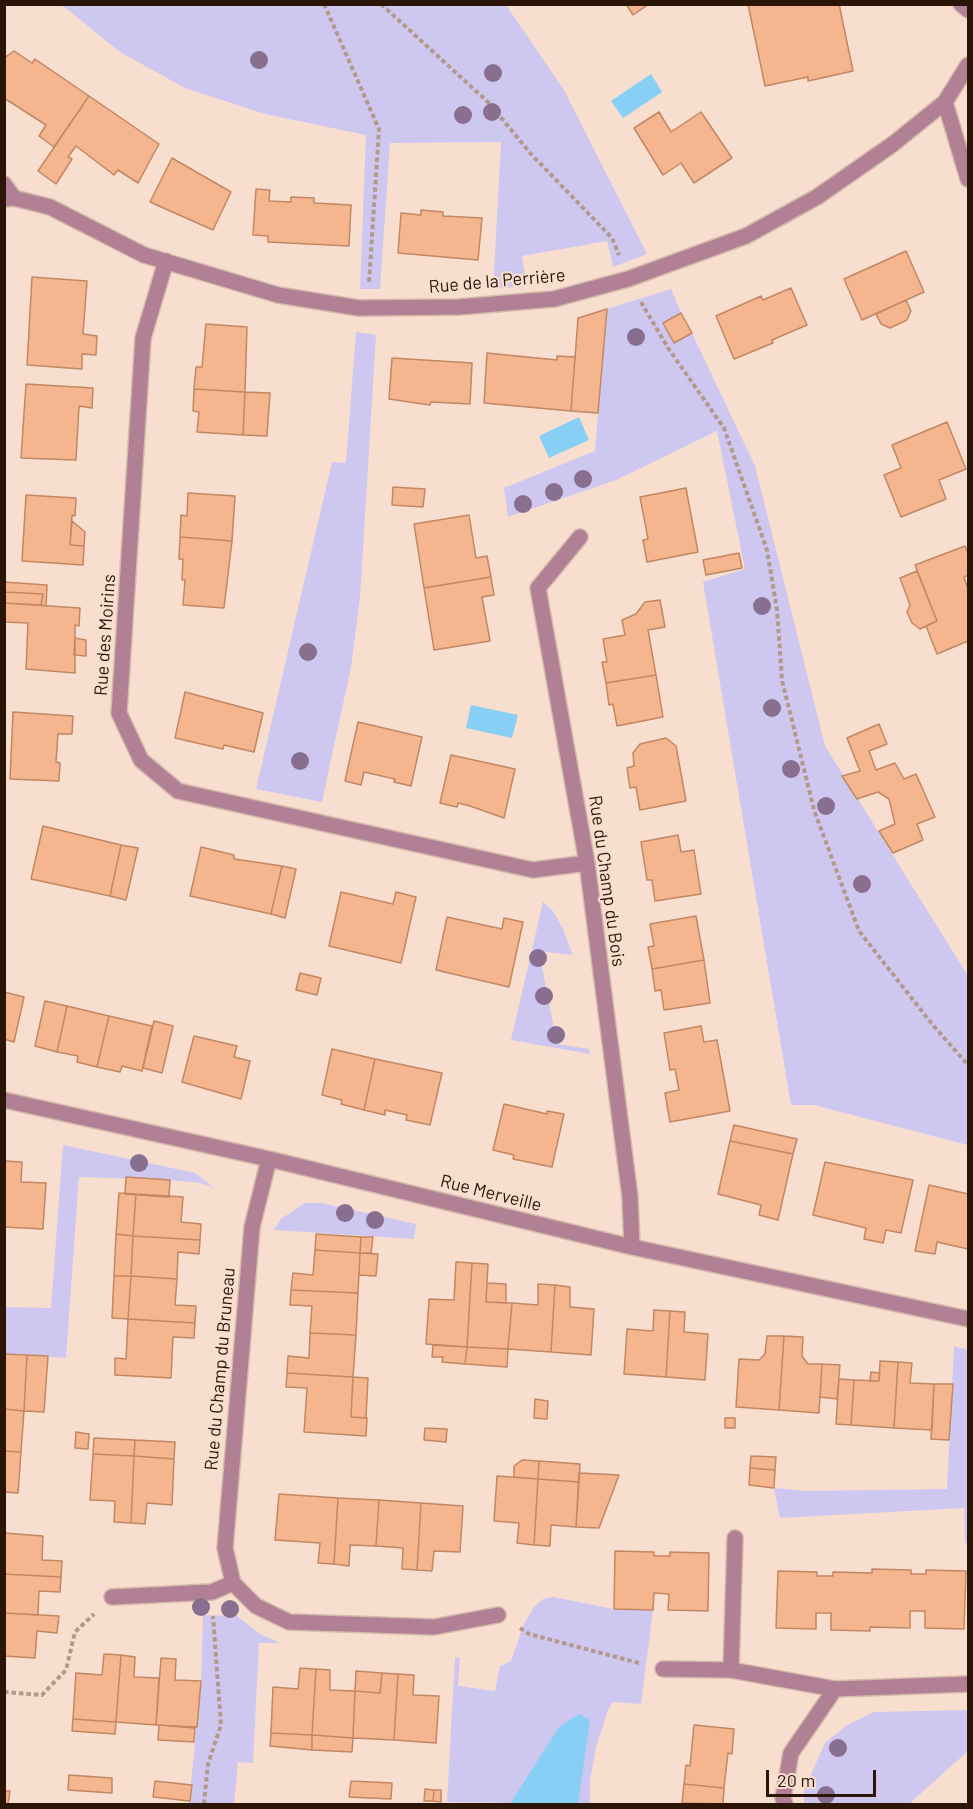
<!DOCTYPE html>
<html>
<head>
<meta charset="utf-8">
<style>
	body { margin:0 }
	#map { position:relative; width:973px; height:1809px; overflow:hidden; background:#f8decf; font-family:Barlow,sans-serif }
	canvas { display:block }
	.frame { position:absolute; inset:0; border:6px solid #2b1506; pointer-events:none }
	.scale { position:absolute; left:766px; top:1770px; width:110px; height:27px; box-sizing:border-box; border:3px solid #2b1506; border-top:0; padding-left:8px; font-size:18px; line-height:21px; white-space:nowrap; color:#2b1506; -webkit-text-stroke:4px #f8decf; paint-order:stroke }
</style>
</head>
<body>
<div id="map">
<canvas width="973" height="1809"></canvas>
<div class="frame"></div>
<div class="scale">20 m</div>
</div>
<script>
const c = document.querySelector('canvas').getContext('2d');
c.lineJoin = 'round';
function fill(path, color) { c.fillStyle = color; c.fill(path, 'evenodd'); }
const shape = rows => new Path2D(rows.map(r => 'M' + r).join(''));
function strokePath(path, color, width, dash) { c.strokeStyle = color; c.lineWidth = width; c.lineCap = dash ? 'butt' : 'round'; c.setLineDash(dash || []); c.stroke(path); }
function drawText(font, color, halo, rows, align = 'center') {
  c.font = font + ' Barlow,sans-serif'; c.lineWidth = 4.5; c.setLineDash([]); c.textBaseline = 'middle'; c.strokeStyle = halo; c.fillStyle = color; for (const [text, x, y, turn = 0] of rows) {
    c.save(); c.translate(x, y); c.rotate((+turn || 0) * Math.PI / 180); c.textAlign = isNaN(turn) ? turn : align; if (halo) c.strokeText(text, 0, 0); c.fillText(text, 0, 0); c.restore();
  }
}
fill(shape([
	[62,5,506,5,564,90,647,254,613,267,607,241,522,256,527,286,493,289,501,142,390,143,380,289,360,289,366,135,265,114,185,88,120,52],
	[671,289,681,313,663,323,674,343,692,333,755,466,825,746,968,976,968,1145,814,1105,791,1105,703,582,745,569,717,431,616,480,508,517,504,488,595,451,607,309],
	[356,332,376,335,360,598,351,667,322,802,256,789,332,462,346,463],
	[543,902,553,911,563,929,573,955,539,951,557,1044,589,1049,590,1054,511,1040],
	[63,1145,195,1173,214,1188,201,1183,170,1180,79,1177,66,1358,5,1354,4,1307,51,1308],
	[305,1203,321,1203,416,1224,414,1239,274,1230,281,1219],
	[954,1346,968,1350,968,1543,965,1543,964,1508,780,1518,774,1488,806,1491,947,1489],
	[553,1597,614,1609,653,1610,641,1704,613,1702,608,1710,596,1747,590,1781,590,1804,447,1802,455,1657,460,1658,458,1686,495,1691,500,1666,511,1661,523,1626,534,1607,543,1599],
	[203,1615,237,1616,260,1634,280,1643,259,1643,253,1763,238,1762,234,1804,189,1804,201,1681],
	[968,1710,968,1751,909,1804,804,1804,804,1790,825,1743,847,1725,874,1712]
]), '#cec8f1');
fill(shape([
	[651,74,662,92,623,118,611,101],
	[579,417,589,440,549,458,539,436],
	[471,705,518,715,512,738,466,728],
	[579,1714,590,1720,578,1804,510,1804,559,1727]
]), '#87cff5');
const building = shape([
	[626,4,649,4,633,15,626,4],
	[748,4,839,4,853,71,808,81,808,77,765,86,748,4],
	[14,51,32,63,35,59,89,96,54,147,39,136,46,125,4,98,4,58,14,51],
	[89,96,159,144,138,183,118,170,114,175,76,146,68,157,72,159,56,184,38,171,89,96],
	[659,112,671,132,701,112,732,158,694,183,681,163,663,175,634,128,659,112],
	[172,158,231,192,213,230,150,202,172,158],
	[256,189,270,190,269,201,291,202,291,197,314,198,314,203,351,205,349,246,268,242,268,236,253,235,256,189],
	[421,210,443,212,443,216,482,218,478,260,398,253,401,213,421,215,421,210],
	[906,251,924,292,862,320,844,279,906,251],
	[32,277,87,281,83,334,97,336,96,355,82,354,82,369,27,365,32,277],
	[791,288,807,325,772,340,773,343,734,359,716,316,761,296,763,300,791,288],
	[906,300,911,311,907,320,890,328,881,324,876,314,906,300],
	[607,309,598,413,571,411,578,318,607,309],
	[681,313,692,333,674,343,663,323,681,313],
	[206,324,247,327,245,392,194,389,196,367,202,367,206,324],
	[487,353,557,360,557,356,575,357,571,411,484,403,487,353],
	[392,358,472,363,470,404,431,402,430,405,389,399,392,358],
	[26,384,93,388,92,408,79,406,76,460,21,458,26,384],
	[194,389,245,392,243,435,197,432,199,412,193,411,194,389],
	[245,392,270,393,267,436,243,435,245,392],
	[947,422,966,469,939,480,946,499,901,517,884,475,901,468,892,445,947,422],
	[393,487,425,489,423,507,392,505,393,487],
	[686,488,698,552,647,562,643,540,648,539,640,497,686,488],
	[188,493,235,496,232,541,180,537,181,515,187,516,188,493],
	[26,495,76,498,75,516,72,515,70,545,84,546,83,565,22,561,26,495],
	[469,515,476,558,487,556,491,577,424,588,414,524,469,515],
	[72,521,85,532,84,546,70,545,72,521],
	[180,537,232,541,224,608,183,605,185,580,182,580,183,559,179,559,180,537],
	[965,546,968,553,968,575,964,577,968,589,968,641,937,654,926,626,937,621,915,565,965,546],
	[739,553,742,568,706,575,703,560,739,553],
	[917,571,937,621,920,629,912,623,907,612,910,605,900,578,917,571],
	[491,577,494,595,482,597,490,641,434,650,424,588,491,577],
	[4,582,47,585,46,606,41,605,43,594,4,592,4,582],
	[4,592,43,594,41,605,4,603,4,592],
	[660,600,665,627,648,630,656,675,606,683,602,662,607,662,603,639,625,635,622,620,636,614,645,602,660,600],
	[4,603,80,608,79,626,75,625,75,673,26,669,28,623,4,622,4,603],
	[75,638,86,640,86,656,74,655,75,638],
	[656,675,663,717,617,726,613,704,609,705,606,683,656,675],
	[185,692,263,713,254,752,224,745,223,749,175,738,185,692],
	[13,712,73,716,72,734,58,734,56,762,60,763,59,781,10,779,13,712],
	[358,722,422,737,411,786,394,782,395,779,364,772,361,785,345,781,358,722],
	[879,724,887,744,869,751,876,770,895,763,904,779,916,774,935,817,917,824,923,840,893,853,879,831,895,824,889,799,878,792,857,799,842,776,860,771,847,738,879,724],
	[666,738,676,746,686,801,640,810,636,787,630,788,627,768,634,766,633,753,640,744,666,738],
	[451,755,515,769,504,818,470,806,458,803,457,807,440,803,451,755],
	[43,826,121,845,110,896,31,879,43,826],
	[678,835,681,852,694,850,701,894,655,901,652,880,647,880,641,842,678,835],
	[121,845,138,848,126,900,110,896,121,845],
	[201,847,234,855,234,859,282,866,271,914,190,896,201,847],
	[282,866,296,869,285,918,271,914,282,866],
	[341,892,393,904,396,892,416,897,401,963,329,946,341,892],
	[696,916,704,960,652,969,648,947,654,946,650,924,696,916],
	[447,917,502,929,504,918,523,922,509,987,436,970,447,917],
	[704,960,710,1003,664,1010,661,990,655,991,652,969,704,960],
	[300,973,321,978,317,995,296,990,300,973],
	[4,992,24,997,14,1042,4,1039,4,992],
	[45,1001,67,1006,57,1052,35,1046,45,1001],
	[67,1006,109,1016,97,1067,77,1062,78,1056,57,1052,67,1006],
	[109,1016,152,1026,142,1071,122,1066,120,1072,97,1067,109,1016],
	[154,1021,173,1026,162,1073,143,1068,154,1021],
	[701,1026,704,1042,717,1040,730,1111,670,1122,665,1093,679,1090,675,1069,670,1070,664,1033,701,1026],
	[194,1036,237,1046,234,1057,250,1061,241,1099,182,1082,194,1036],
	[332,1049,375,1059,364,1110,341,1104,342,1100,322,1095,332,1049],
	[375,1059,442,1073,430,1125,406,1120,407,1115,385,1110,385,1115,364,1110,375,1059],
	[504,1104,547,1114,547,1111,564,1114,552,1167,513,1159,514,1155,493,1150,504,1104],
	[734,1125,797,1139,793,1154,730,1141,734,1125],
	[730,1141,793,1154,778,1220,759,1215,761,1205,718,1194,730,1141],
	[5,1161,22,1162,21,1182,46,1183,43,1229,4,1227,5,1161],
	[825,1162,913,1180,901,1233,886,1230,883,1243,864,1239,866,1228,813,1215,825,1162],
	[126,1177,170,1180,169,1197,125,1194,126,1177],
	[929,1185,968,1194,968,1249,937,1242,935,1254,915,1251,929,1185],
	[119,1193,136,1194,133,1236,116,1234,119,1193],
	[136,1194,183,1197,181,1222,201,1224,200,1240,133,1236,136,1194],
	[116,1234,133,1236,131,1276,114,1276,116,1234],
	[316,1234,361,1237,360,1253,315,1250,316,1234],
	[133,1236,200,1240,199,1254,178,1252,177,1279,131,1276,133,1236],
	[361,1237,373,1237,371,1253,360,1253,361,1237],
	[315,1250,360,1253,358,1293,291,1290,293,1273,313,1275,315,1250],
	[360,1253,378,1254,376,1276,359,1275,360,1253],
	[456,1262,472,1263,467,1347,426,1344,429,1299,454,1300,456,1262],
	[472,1263,488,1264,486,1302,512,1303,508,1349,467,1347,472,1263],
	[114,1276,131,1276,128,1319,112,1318,114,1276],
	[131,1276,177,1279,175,1305,196,1306,195,1323,128,1319,131,1276],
	[487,1283,506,1284,506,1303,486,1302,487,1283],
	[538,1284,555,1285,551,1352,508,1349,512,1303,538,1305,538,1284],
	[555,1285,570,1287,570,1307,594,1309,591,1355,551,1352,555,1285],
	[291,1290,358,1293,356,1335,310,1333,312,1306,290,1305,291,1290],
	[654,1310,670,1311,666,1377,624,1374,627,1329,653,1331,654,1310],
	[670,1311,685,1312,684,1332,708,1334,705,1380,666,1377,670,1311],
	[128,1319,195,1323,194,1338,173,1337,171,1378,115,1375,115,1358,126,1359,128,1319],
	[310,1333,356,1335,353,1377,287,1373,288,1356,309,1358,310,1333],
	[767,1336,784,1336,779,1410,736,1407,739,1359,759,1360,765,1354,767,1336],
	[784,1336,803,1337,802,1356,808,1364,822,1364,819,1413,779,1410,784,1336],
	[433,1345,467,1347,465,1364,442,1362,443,1357,432,1357,433,1345],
	[467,1347,508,1349,507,1367,465,1364,467,1347],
	[4,1354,27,1355,24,1411,4,1409,4,1354],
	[27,1355,48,1356,44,1412,24,1411,27,1355],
	[880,1361,898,1362,894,1428,851,1425,854,1380,879,1381,880,1361],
	[898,1362,912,1363,910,1383,934,1384,932,1430,894,1428,898,1362],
	[822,1364,840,1365,837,1399,820,1397,822,1364],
	[871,1372,880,1373,879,1381,870,1381,871,1372],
	[287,1373,353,1377,351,1417,367,1418,366,1436,304,1432,307,1388,286,1387,287,1373],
	[353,1377,368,1378,366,1418,351,1417,353,1377],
	[839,1379,854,1380,851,1425,836,1424,839,1379],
	[934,1384,953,1384,949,1440,931,1439,934,1384],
	[535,1399,548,1401,547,1419,534,1418,535,1399],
	[4,1409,24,1411,21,1452,4,1451,4,1409],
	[725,1418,735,1418,735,1428,725,1428,725,1418],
	[425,1428,447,1429,446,1442,424,1440,425,1428],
	[76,1432,89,1434,88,1449,75,1448,76,1432],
	[94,1438,135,1440,134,1456,93,1454,94,1438],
	[135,1440,175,1442,174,1459,134,1456,135,1440],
	[4,1451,21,1452,18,1493,4,1492,4,1451],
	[93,1454,134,1456,131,1523,114,1522,115,1501,90,1500,93,1454],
	[134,1456,174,1459,172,1505,147,1503,145,1524,131,1523,134,1456],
	[751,1456,776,1457,775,1470,750,1468,751,1456],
	[522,1460,539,1461,538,1479,514,1477,514,1466,522,1460],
	[539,1461,580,1464,579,1482,538,1479,539,1461],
	[750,1468,775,1470,774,1488,749,1485,750,1468],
	[579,1473,619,1475,599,1528,576,1527,579,1473],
	[497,1476,538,1479,534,1545,517,1543,519,1523,494,1521,497,1476],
	[538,1479,579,1482,576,1527,551,1525,550,1546,534,1545,538,1479],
	[279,1494,338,1498,334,1564,318,1563,320,1543,275,1540,279,1494],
	[338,1498,379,1500,376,1546,350,1545,349,1566,334,1564,338,1498],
	[379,1500,421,1503,417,1570,402,1569,403,1548,376,1546,379,1500],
	[421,1503,463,1506,460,1552,434,1551,432,1571,417,1570,421,1503],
	[4,1533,43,1536,42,1560,62,1561,61,1577,4,1574,4,1533],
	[615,1551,654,1552,654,1556,670,1556,670,1552,709,1553,708,1611,668,1610,669,1594,654,1593,653,1610,614,1609,615,1551],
	[872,1569,911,1570,911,1574,926,1574,926,1570,966,1571,964,1629,925,1628,925,1611,910,1611,910,1628,870,1627,870,1631,831,1630,831,1613,816,1613,816,1629,776,1628,778,1571,817,1572,817,1576,833,1576,833,1572,872,1573,872,1569],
	[4,1574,61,1577,60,1592,39,1591,38,1615,4,1613,4,1574],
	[4,1613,59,1616,57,1633,37,1631,35,1658,4,1656,4,1613],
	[104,1654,121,1655,116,1722,73,1719,76,1673,102,1675,104,1654],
	[121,1655,135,1657,134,1677,159,1678,156,1725,116,1722,121,1655],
	[161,1658,176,1659,175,1680,201,1681,197,1727,156,1725,161,1658],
	[300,1668,316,1669,312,1735,271,1733,273,1687,298,1689,300,1668],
	[316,1669,330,1670,330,1690,355,1691,353,1738,312,1735,316,1669],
	[356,1671,382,1673,380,1693,355,1691,356,1671],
	[382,1673,398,1674,394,1740,353,1738,355,1691,380,1693,382,1673],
	[398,1674,414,1675,413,1695,439,1696,436,1743,394,1740,398,1674],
	[73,1719,116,1722,115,1734,72,1731,73,1719],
	[159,1725,195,1728,194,1742,158,1740,159,1725],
	[694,1725,734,1729,732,1754,728,1753,724,1788,684,1784,686,1765,690,1766,694,1725],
	[271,1733,312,1735,312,1750,270,1746,271,1733],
	[312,1735,353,1738,352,1752,312,1750,312,1735],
	[69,1775,112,1778,112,1793,68,1790,69,1775],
	[155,1781,192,1785,190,1801,153,1797,155,1781],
	[351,1781,392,1783,391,1799,349,1797,351,1781],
	[684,1784,724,1788,723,1804,682,1803,684,1784],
	[425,1789,434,1790,433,1801,424,1801,425,1789],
	[434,1790,441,1790,441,1802,433,1801,434,1790],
	[4,1791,10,1791,8,1804,4,1804,4,1791]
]);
fill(building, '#f4b58f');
strokePath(building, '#c28763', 1.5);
const minor = shape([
	[961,4,968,10],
	[945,102,968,179],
	[4,184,14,198],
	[4,199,14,198,50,207,144,255,278,295,359,308,459,307,554,299,628,279,746,236,817,197,893,144,945,102,968,65],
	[166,261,143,338,119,713,141,760,178,791,533,870,587,863],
	[580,537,538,588,587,863,630,1197,632,1247],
	[4,1100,269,1159,632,1247,968,1319],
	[269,1159,252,1227,225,1548,233,1583,256,1606,289,1622,434,1627,498,1615],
	[112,1597,212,1592,233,1583],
	[663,1669,731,1670,835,1689],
	[731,1670,735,1538],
	[785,1804,783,1798,791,1753,835,1689,968,1684]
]);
strokePath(minor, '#d3baab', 18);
strokePath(shape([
	[324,4,379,129,369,283],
	[381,4,489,103,531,154,612,238,619,255],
	[641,302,668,348,724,428,767,550,777,610,782,680,814,810,859,931,932,1024,968,1065],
	[520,1628,529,1634,639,1663],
	[4,1692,42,1695,66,1670,75,1632,94,1614],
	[204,1804,208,1764,221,1725,213,1616]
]), '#b2998a', 4, [4.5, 3]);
strokePath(minor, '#b18094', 15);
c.fillStyle = '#886f90';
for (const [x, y] of [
	[259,60],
	[493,73],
	[492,112],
	[463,115],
	[636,337],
	[583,479],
	[554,492],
	[523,504],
	[762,606],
	[308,652],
	[772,708],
	[300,761],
	[791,769],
	[826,806],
	[862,884],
	[538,958],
	[544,996],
	[556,1035],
	[139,1163],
	[345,1213],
	[375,1220],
	[201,1607],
	[230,1609],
	[838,1748],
	[826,1795]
]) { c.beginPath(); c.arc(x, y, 9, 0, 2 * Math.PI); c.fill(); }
drawText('18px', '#2b1506', '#f8decf', [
	["Rue de la Perrière",497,281,-5],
	["Rue des Moirins",105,635,-86],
	["Rue du Champ du Bois",607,881,82],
	["Rue Merveille",491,1193,14],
	["Rue du Champ du Bruneau",220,1369,-85]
]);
</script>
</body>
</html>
